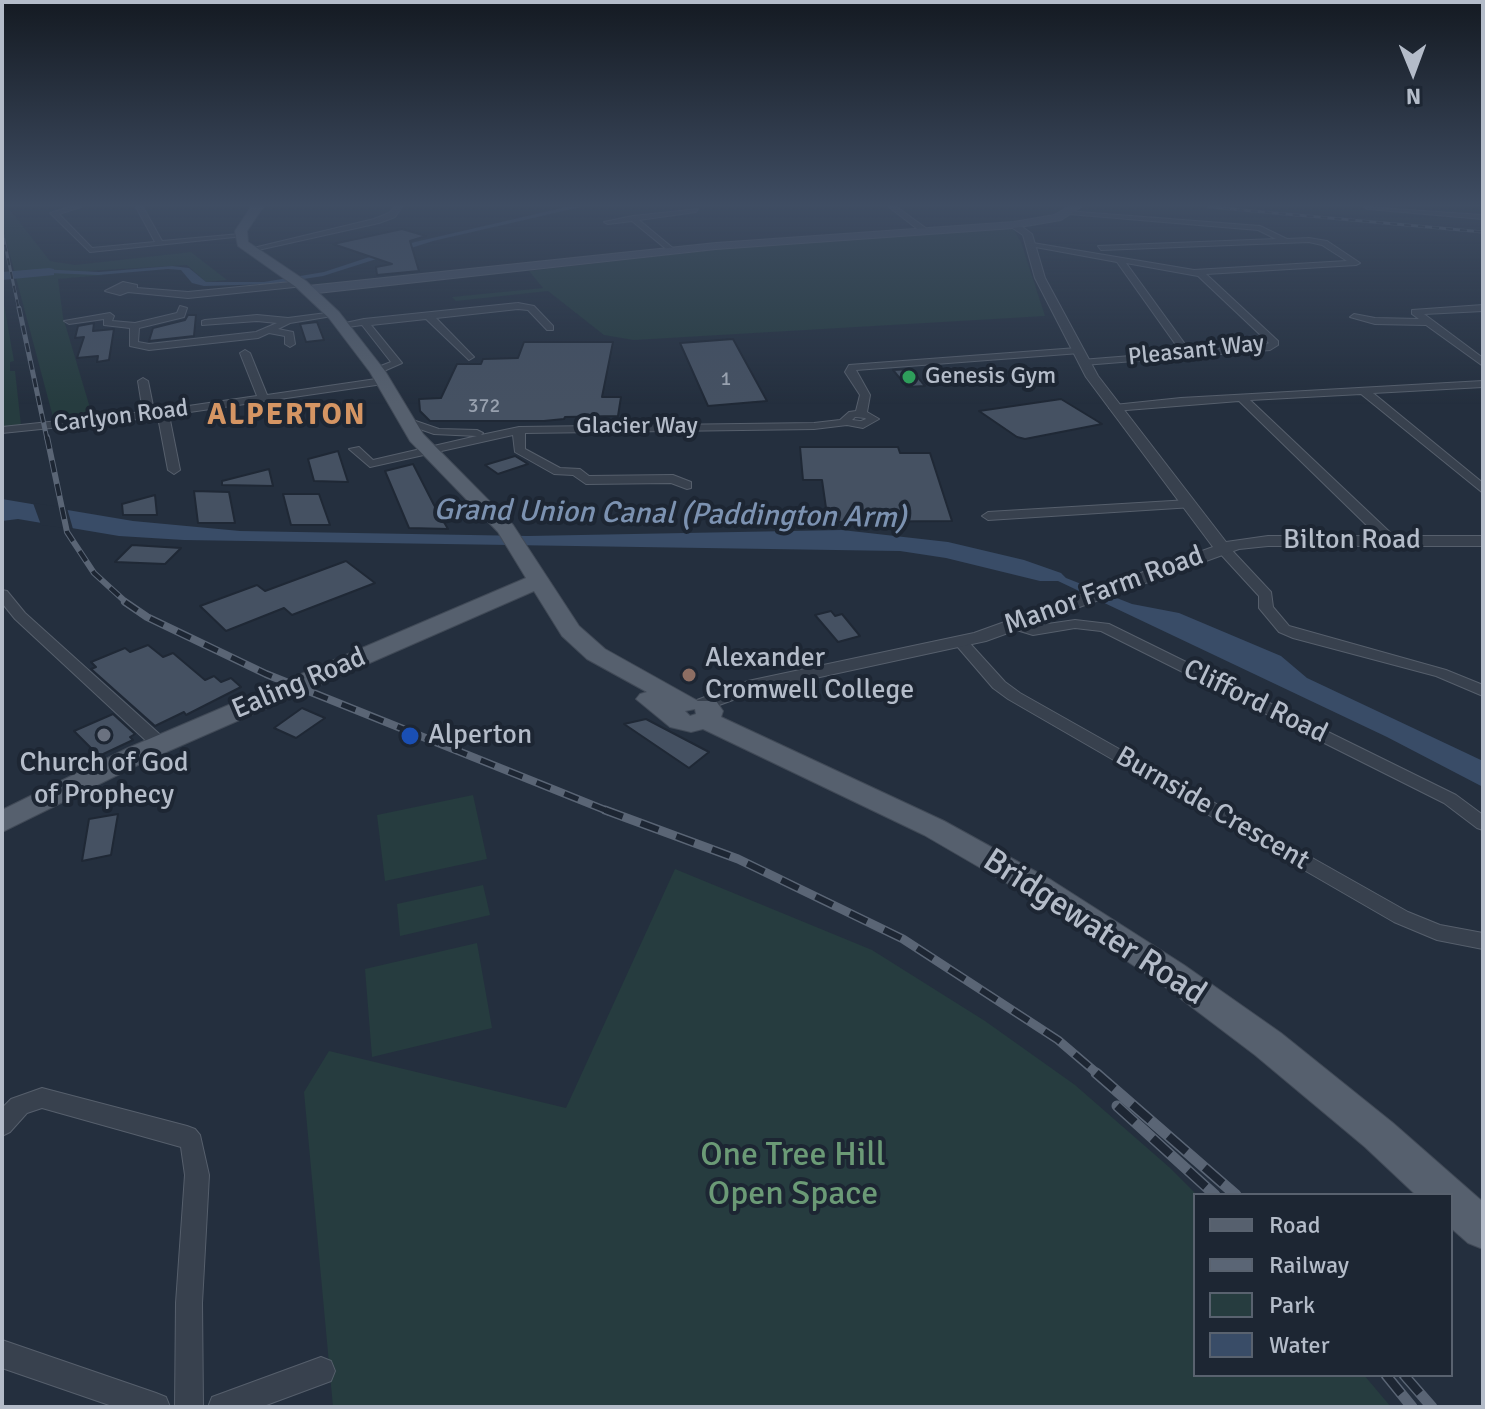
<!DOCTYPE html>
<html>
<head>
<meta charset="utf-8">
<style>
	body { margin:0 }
	#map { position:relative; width:1485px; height:1409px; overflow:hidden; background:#242f3e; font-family:Signika,sans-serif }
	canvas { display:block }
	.frame { position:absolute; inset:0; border:4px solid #b4bcc9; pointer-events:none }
	.legend { position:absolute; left:1193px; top:1193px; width:260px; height:184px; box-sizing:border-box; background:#1d2633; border:2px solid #59626f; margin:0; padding:10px 14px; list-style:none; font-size:24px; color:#b4bcc9 }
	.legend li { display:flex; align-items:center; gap:16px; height:40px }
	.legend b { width:40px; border:2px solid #59626f }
	.north { position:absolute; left:1373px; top:32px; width:80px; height:80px; -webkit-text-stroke:6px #1d2633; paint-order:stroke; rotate:179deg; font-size:22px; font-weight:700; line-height:32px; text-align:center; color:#b4bcc9 }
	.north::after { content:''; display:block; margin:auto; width:28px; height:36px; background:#b4bcc9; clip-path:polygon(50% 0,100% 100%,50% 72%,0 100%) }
</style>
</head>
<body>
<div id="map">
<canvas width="1485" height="1409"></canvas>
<div class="frame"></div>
<ul class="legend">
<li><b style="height:10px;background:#56606e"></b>Road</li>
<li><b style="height:10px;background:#5a6575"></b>Railway</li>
<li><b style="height:22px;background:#263c3f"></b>Park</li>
<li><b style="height:22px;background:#394c67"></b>Water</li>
</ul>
<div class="north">N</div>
</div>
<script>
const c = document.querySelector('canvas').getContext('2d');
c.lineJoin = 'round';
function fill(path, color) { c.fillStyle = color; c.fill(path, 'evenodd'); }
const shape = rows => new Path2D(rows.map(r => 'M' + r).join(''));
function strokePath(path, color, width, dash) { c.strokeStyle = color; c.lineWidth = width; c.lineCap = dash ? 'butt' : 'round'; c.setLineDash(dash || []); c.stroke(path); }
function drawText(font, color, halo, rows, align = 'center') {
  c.font = font + ' Signika,sans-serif'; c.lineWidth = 8; c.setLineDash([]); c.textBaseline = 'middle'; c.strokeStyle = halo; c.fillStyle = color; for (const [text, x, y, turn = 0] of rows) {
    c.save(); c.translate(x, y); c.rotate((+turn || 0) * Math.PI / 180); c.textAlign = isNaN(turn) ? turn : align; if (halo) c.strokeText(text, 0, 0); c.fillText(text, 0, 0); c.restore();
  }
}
fill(shape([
	[2,209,11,211,50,261,75,265,191,252,227,280,206,282,187,265,88,271,103,275,58,279,63,317,93,418,54,421,2,225],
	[1004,228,1014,230,1021,242,1045,316,634,340,604,335,548,291,456,301,452,297,543,288,529,271,737,247],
	[2,293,14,361,10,362,10,371,15,371,21,425,2,427],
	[473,795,487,859,385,881,377,815],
	[675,869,872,950,985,1021,1075,1085,1169,1167,1197,1195,1195,1375,1364,1375,1391,1407,333,1407,304,1092,329,1051,566,1108],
	[483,885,490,915,400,936,397,904],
	[477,943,492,1028,372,1057,365,969]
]), '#263c3f');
fill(shape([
	[566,207,581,207,433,241,323,276,271,284,204,286,192,283,181,270,168,269,98,275,48,273,2,278,2,273,39,269,99,272,172,266,189,268,206,282,264,282,324,272,415,242],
	[2,499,133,521,240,531,528,536,842,530,948,542,1024,560,1061,573,1066,578,1132,604,1179,613,1281,656,1307,678,1483,761,1483,787,1387,737,1058,581,1040,581,946,558,900,551,184,540,119,536,18,519,2,521]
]), '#394c67');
fill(shape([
	[33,503,67,508,73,529,41,525]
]), '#242f3e');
fill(shape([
	[49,268,54,269,54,275,2,280,2,272,49,268]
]), '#394c67');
const building = shape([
	[402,229,426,236,410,241,419,271,377,275,376,267,392,264,333,244,402,229],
	[188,315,196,315,194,336,149,341,153,328,185,320,188,315],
	[317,322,324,340,306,342,300,324,317,322],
	[94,323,93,331,114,329,109,360,97,362,98,356,77,358,84,337,75,338,78,326,94,323],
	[733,339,767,401,708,406,680,343,733,339],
	[524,342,613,342,602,397,621,397,618,416,565,417,564,419,544,421,430,421,420,411,419,399,441,398,457,364,481,364,483,359,518,358,524,342],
	[911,369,925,386,907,387,893,370,911,369],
	[1061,399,1102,424,1025,439,1017,437,979,411,1061,399],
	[800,447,898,447,900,453,930,453,952,521,828,522,822,480,803,480,800,447],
	[338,451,348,482,314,481,308,459,338,451],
	[515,456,528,464,498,474,485,465,515,456],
	[413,464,434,505,448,529,409,528,385,471,413,464],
	[269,469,273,486,222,485,222,481,269,469],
	[194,491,229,492,235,523,198,523,194,491],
	[283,494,319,494,330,525,291,525,283,494],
	[155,495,157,515,123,515,122,504,155,495],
	[132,545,181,548,165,564,115,562,132,545],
	[346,561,375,583,292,615,284,608,226,631,200,606,257,585,265,591,346,561],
	[831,611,835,616,842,614,860,636,838,642,815,615,831,611],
	[148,645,163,657,173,653,205,680,214,676,221,682,231,678,241,687,186,715,184,712,155,726,91,669,96,667,91,662,125,648,130,652,148,645],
	[302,708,325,718,296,738,274,728,302,708],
	[113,714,135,734,130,737,133,740,99,756,74,731,113,714],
	[646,719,709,752,689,768,624,724,646,719],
	[118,814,111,855,82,861,89,819,118,814]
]);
fill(building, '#455162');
strokePath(building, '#1f2835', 2);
const minor = shape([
	[69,207,81,207,59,214,92,248,155,242,136,207,143,207,162,241,240,234,244,236,90,252,50,213,69,207],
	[395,207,402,207,395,217,379,223,249,252,245,250,374,219,389,213,395,207],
	[889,207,897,207,927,229,920,231,889,207],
	[1364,207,1483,215,1483,219,1367,209,1364,207],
	[698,209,696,212,639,220,674,249,671,253,632,221,608,224,604,222,633,216,698,209],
	[1067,211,1260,226,1287,239,1309,238,1327,241,1360,263,1356,265,1206,274,1278,341,1278,345,1270,350,1084,365,1079,362,1081,360,1181,352,1117,262,1030,246,1027,242,1194,270,1347,261,1322,245,1309,242,1101,250,1098,246,1276,239,1258,230,1069,214,1067,211],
	[1126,263,1198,276,1269,343,1265,345,1190,351,1126,263],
	[301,281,305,284,304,286,188,298,128,292,120,295,105,291,123,282,137,285,137,288,188,292,301,281],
	[518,303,534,306,553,326,553,330,547,330,528,310,518,309,436,318,472,355,474,357,469,360,426,319,371,325,402,363,377,374,373,373,373,369,391,362,362,325,341,328,336,325,364,319,518,303],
	[1483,305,1483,311,1424,314,1483,358,1483,366,1426,325,1375,324,1350,317,1354,314,1375,318,1419,319,1412,314,1412,310,1483,305],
	[180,306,187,308,184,317,139,328,138,342,149,344,256,332,277,323,257,321,202,325,202,321,205,320,257,315,288,318,334,312,338,315,290,323,278,329,293,332,295,344,290,347,285,344,285,336,269,333,258,338,149,350,130,346,130,328,104,325,104,319,69,324,64,321,110,313,114,316,112,321,135,323,177,313,180,306],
	[1077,348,1080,349,1080,353,856,370,870,395,867,412,879,419,863,428,847,425,814,429,525,433,525,449,560,468,580,469,589,476,673,475,691,482,691,488,687,489,671,483,586,484,573,475,554,474,515,452,513,435,370,467,349,449,359,447,373,460,477,436,434,434,400,422,399,420,404,417,439,429,477,430,483,433,481,435,519,427,814,423,840,420,849,412,856,411,860,395,845,372,849,365,1077,348],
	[855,417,865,418,866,419,861,421,852,420,855,417],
	[245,350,250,353,267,395,383,378,388,381,383,384,169,415,180,470,174,474,168,470,158,417,2,433,2,427,143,412,138,381,143,378,148,381,154,411,257,396,240,353,245,350],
	[1483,381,1483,387,1373,393,1483,483,1483,493,1361,394,1250,400,1396,538,1398,541,1391,545,1386,544,1239,401,1114,411,1109,408,1114,405,1181,398,1483,381],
	[1189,500,1195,504,1193,507,988,520,982,516,988,512,1189,500],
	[1222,544,1227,545,1271,592,1273,607,1289,626,1446,670,1483,685,1483,696,1436,676,1293,638,1279,632,1259,608,1259,596,1215,548,1222,544],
	[2,590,7,591,25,613,166,740,168,744,166,748,154,748,15,619,2,603,2,590],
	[1075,620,1109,624,1456,795,1483,815,1483,830,1477,828,1444,803,1101,631,1075,628,1033,635,1010,628,1008,625,1015,621,1034,626,1075,620],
	[961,638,966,639,1005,682,1020,693,1408,912,1440,925,1483,933,1483,949,1437,940,1394,922,1008,699,993,688,956,645,954,642,961,638],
	[42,1088,187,1126,195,1129,200,1135,209,1175,202,1303,203,1407,175,1407,176,1303,185,1175,181,1147,42,1108,27,1113,10,1132,2,1136,2,1108,11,1099,42,1088],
	[2,1340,156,1393,166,1397,170,1407,115,1407,2,1368,2,1340],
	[321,1357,331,1361,335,1371,331,1381,261,1407,208,1407,212,1397,321,1357]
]);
const tertiary = shape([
	[1011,223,1017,223,1032,234,1045,278,1098,376,1226,542,1268,536,1483,536,1483,546,1268,546,1239,549,986,641,760,690,711,708,697,708,694,704,697,700,748,681,974,633,1213,547,1086,377,1035,278,1023,235,1011,227,1011,223]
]);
const secondary = shape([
	[1068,207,1081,207,1061,220,1014,228,716,249,308,294,302,290,308,286,716,243,1014,222,1054,215,1068,207]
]);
const primary = shape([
	[251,207,263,207,247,231,248,242,306,281,339,312,385,371,423,434,513,525,579,626,605,649,698,701,716,701,723,711,721,717,944,821,1051,880,1184,965,1281,1033,1393,1123,1483,1202,1483,1249,1468,1243,1451,1228,1451,1195,1416,1195,1365,1147,1255,1055,1160,983,1029,896,924,835,703,729,691,732,670,727,636,699,640,694,647,692,587,659,562,636,534,591,148,760,2,832,2,810,128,748,526,578,498,532,410,441,370,372,329,318,296,287,238,246,235,231,251,207],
	[695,709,696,714,690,716,685,711,695,709]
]);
strokePath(minor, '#565f6c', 2);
strokePath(tertiary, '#565f6c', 2);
strokePath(secondary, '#565f6c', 2);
strokePath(primary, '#414a57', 2);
fill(minor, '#38414e');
fill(tertiary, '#38414e');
fill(secondary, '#465061');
fill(primary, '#56606e');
const railFar5 = shape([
	[1209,207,1483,232],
	[2,231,19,310]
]);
const railFar4 = shape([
	[19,308,47,439]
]);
const railFar3 = shape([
	[47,437,67,532,94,573,128,604]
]);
const railFar2 = shape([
	[125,602,147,617,266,674,610,812]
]);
const railFar1 = shape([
	[605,810,738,859,903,939,1058,1040,1099,1075]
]);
const rail = shape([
	[1096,1073,1236,1195],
	[1117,1106,1215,1195],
	[1386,1375,1412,1407],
	[1404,1375,1432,1407]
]);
strokePath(railFar5, '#5a6575', 3);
strokePath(railFar4, '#5a6575', 5);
strokePath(railFar3, '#5a6575', 6);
strokePath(railFar2, '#5a6575', 8);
strokePath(railFar1, '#5a6575', 9);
strokePath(rail, '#5a6575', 11);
strokePath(railFar5, '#1d2633', 2, [7]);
strokePath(railFar4, '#1d2633', 3, [9]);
strokePath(railFar3, '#1d2633', 4, [12]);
strokePath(railFar2, '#1d2633', 5, [15]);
strokePath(railFar1, '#1d2633', 6, [19]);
strokePath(rail, '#1d2633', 8, [24]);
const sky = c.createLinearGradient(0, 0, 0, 404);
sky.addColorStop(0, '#141a22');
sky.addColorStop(0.51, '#3f4d63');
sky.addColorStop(1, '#3f4d6300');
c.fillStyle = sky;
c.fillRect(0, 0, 1485, 404);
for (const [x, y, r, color] of [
	[909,377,8,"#2e9e5b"],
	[689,675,8,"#8d6e63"],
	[104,735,8,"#6b7280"],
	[410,736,10,"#1a4fb4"]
]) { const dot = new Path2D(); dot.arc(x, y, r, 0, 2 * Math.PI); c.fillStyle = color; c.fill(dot); strokePath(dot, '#1d2633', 3); }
drawText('20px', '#98a1af', null, [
	["1",726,380],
	["372",484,407]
]);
drawText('24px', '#b4bcc9', '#1d2633', [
	["Pleasant Way",1196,351,-6],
	["Carlyon Road",121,417,-7],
	["Glacier Way",637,427]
]);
drawText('24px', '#b4bcc9', '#1d2633', [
	["Genesis Gym",925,377]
], 'left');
drawText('28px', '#b4bcc9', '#1d2633', [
	["Bilton Road",1352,541],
	["Manor Farm Road",1104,591,-20],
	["Ealing Road",299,684,-23],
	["Clifford Road",1255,702,26],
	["Burnside Crescent",1212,809,30]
]);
drawText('28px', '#b4bcc9', '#1d2633', [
	["Alexander",705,659],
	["Cromwell College",705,691],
	["Alperton",428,736],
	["Church of God",104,764,"center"],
	["of Prophecy",104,796,"center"]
], 'left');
c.letterSpacing = '2px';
drawText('bold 30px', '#d59563', '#1d2633', [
	["ALPERTON",287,416]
]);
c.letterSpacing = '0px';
drawText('italic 30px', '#7c92b1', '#1d2633', [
	["Grand Union Canal (Paddington Arm)",670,515,1]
]);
drawText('34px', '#b4bcc9', '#1d2633', [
	["Bridgewater Road",1094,928,33]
]);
drawText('34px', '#6b9a76', '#1d2633', [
	["One Tree Hill",793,1156],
	["Open Space",793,1195]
]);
</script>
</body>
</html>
